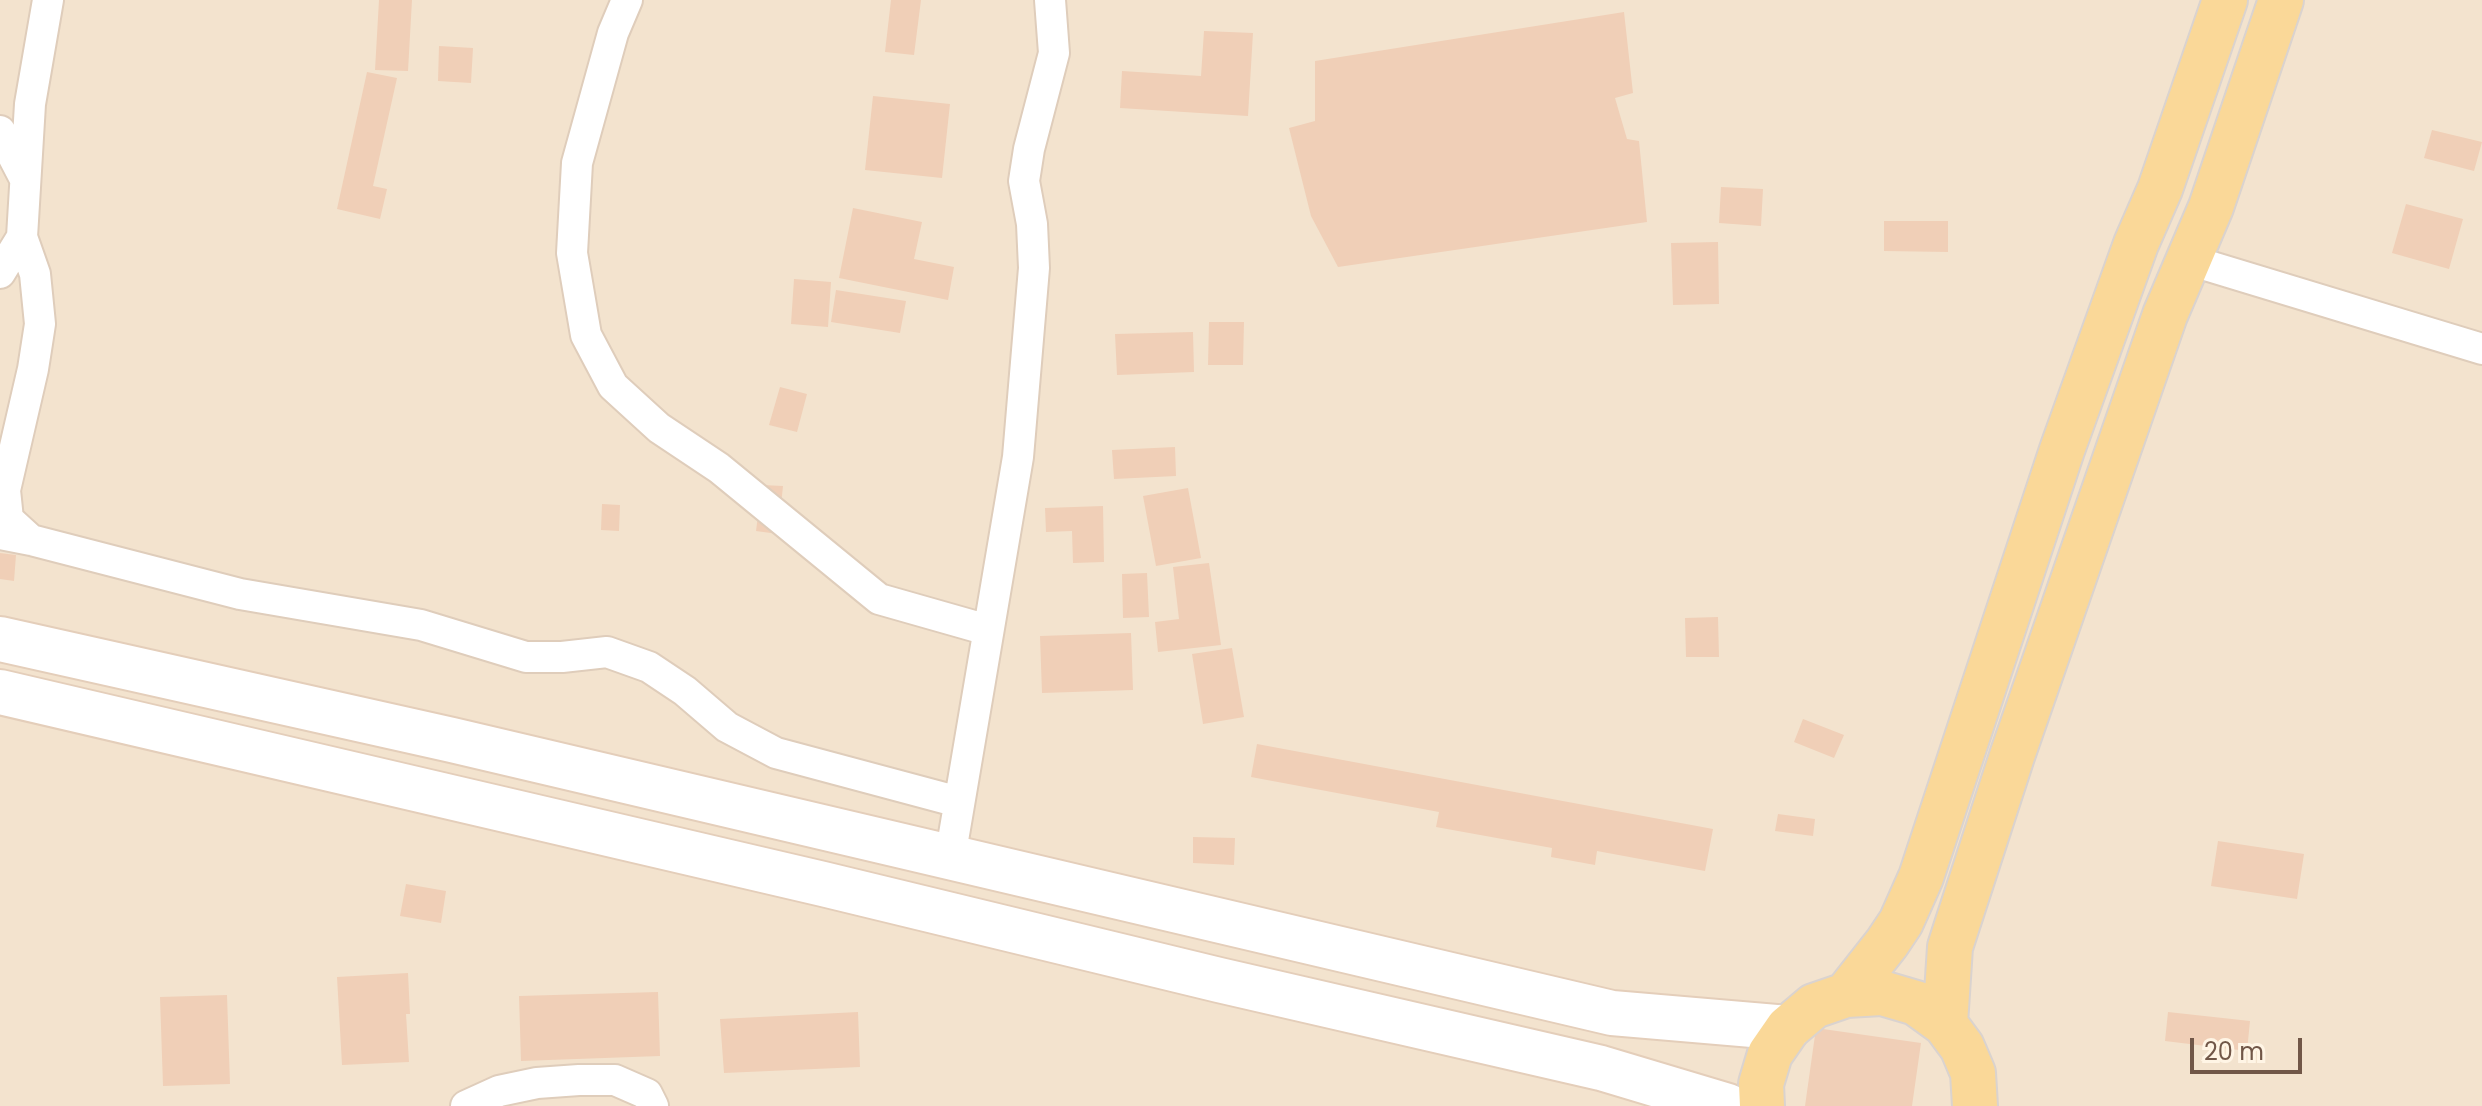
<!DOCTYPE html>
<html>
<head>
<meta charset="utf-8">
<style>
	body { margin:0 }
	#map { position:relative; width:2482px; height:1106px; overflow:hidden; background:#fbf1df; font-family:Poppins,sans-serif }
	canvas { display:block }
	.scale { position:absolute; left:2190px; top:1038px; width:112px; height:36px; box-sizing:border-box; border:4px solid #715748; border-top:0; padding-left:10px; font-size:24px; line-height:28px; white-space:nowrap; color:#715748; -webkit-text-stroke:6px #fff5e5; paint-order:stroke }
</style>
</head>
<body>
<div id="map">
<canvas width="2482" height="1106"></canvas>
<div class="scale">20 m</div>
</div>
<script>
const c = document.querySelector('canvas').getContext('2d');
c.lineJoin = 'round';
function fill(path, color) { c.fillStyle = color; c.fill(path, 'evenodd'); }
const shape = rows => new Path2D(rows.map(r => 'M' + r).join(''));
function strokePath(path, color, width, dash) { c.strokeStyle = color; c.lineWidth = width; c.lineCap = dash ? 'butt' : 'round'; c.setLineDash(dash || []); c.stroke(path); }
fill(shape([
	[0,0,2482,0,2482,1106,0,1106]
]), '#f3e3ce');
fill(shape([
	[379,0,412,0,408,71,375,70],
	[891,0,921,0,914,55,885,52],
	[1624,12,1633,93,1615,98,1627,139,1639,141,1647,222,1338,267,1311,216,1289,128,1315,121,1315,61],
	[1204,31,1253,33,1248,116,1120,108,1122,71,1201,76],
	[439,46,473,48,471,83,438,81],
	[367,72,397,78,373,186,387,189,380,219,337,209],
	[873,96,950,104,942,178,865,170],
	[2432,130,2482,142,2474,171,2424,158],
	[1721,187,1763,189,1761,226,1719,223],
	[2406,204,2463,219,2449,269,2392,253],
	[853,208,922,222,914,259,954,267,948,300,839,278],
	[1884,221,1948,221,1948,252,1884,251],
	[1718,242,1719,304,1673,305,1671,243],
	[794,279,831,282,828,327,791,324],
	[836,290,906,301,900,333,831,322],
	[1209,322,1244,322,1243,365,1208,365],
	[1193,332,1194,372,1117,375,1115,334],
	[780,387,807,394,797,432,769,425],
	[1175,447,1176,476,1114,479,1112,450],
	[762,485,783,486,778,534,756,531],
	[1188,488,1201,558,1156,566,1143,496],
	[602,504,620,505,619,531,601,530],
	[1103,506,1104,562,1073,563,1072,531,1046,532,1045,508],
	[0,553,16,555,14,581,0,579],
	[1209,563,1221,645,1158,652,1155,622,1179,619,1173,567],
	[1147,573,1149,617,1123,618,1122,574],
	[1718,617,1719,657,1686,657,1685,618],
	[1131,633,1133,690,1042,693,1040,636],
	[1232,648,1244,717,1203,724,1192,654],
	[1803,719,1844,735,1834,758,1794,742],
	[1257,744,1713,829,1705,871,1597,851,1595,865,1551,857,1552,848,1436,827,1439,812,1251,777],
	[1778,814,1815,819,1813,836,1775,831],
	[1193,837,1235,838,1234,865,1193,863],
	[2218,841,2304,854,2297,899,2211,886],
	[406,884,446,891,441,923,400,916],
	[408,973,410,1014,406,1014,409,1062,342,1065,337,977],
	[658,992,660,1056,521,1061,519,996],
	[227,995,230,1084,163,1086,160,997],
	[858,1012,860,1067,724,1073,720,1019],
	[2168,1012,2250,1021,2247,1051,2165,1041],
	[1816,1028,1921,1043,1912,1106,1805,1106]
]), '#f0cfb7');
const street = shape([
	[627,0,613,33,577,163,572,253,586,335,613,386,659,428,719,468,879,599,988,630],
	[0,131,25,179],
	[2189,260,2482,349],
	[0,273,22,237],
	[0,534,31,540,240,594,421,625,526,657,562,657,607,652,649,667,685,691,727,727,776,753,959,802],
	[31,540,8,519,5,490,33,369,40,324,35,274,22,237,30,104,48,0],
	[950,858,1018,457,1034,268,1032,224,1024,181,1029,149,1054,53,1050,0],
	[466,1106,499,1091,537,1083,579,1080,615,1080,647,1094,653,1106]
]);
const secondary = shape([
	[0,639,452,740,1612,1013,1788,1028],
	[0,692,823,884,1219,980,1601,1068,1728,1106]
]);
const primary = shape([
	[1846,995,1887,943,1901,922,1921,877,2062,450,2136,244,2160,189,2225,0],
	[1945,1024,1950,947,2012,756,2165,315,2211,207,2281,0],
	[1762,1106,1761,1084,1770,1054,1788,1028,1814,1006,1846,995,1882,993,1916,1003,1945,1024,1962,1047,1973,1073,1975,1106]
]);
strokePath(street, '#dfcdbb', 34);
strokePath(secondary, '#e4ceba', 48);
strokePath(primary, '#dad3cf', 48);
strokePath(street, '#fff', 30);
strokePath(secondary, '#fff', 44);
strokePath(primary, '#fad898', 44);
</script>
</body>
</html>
